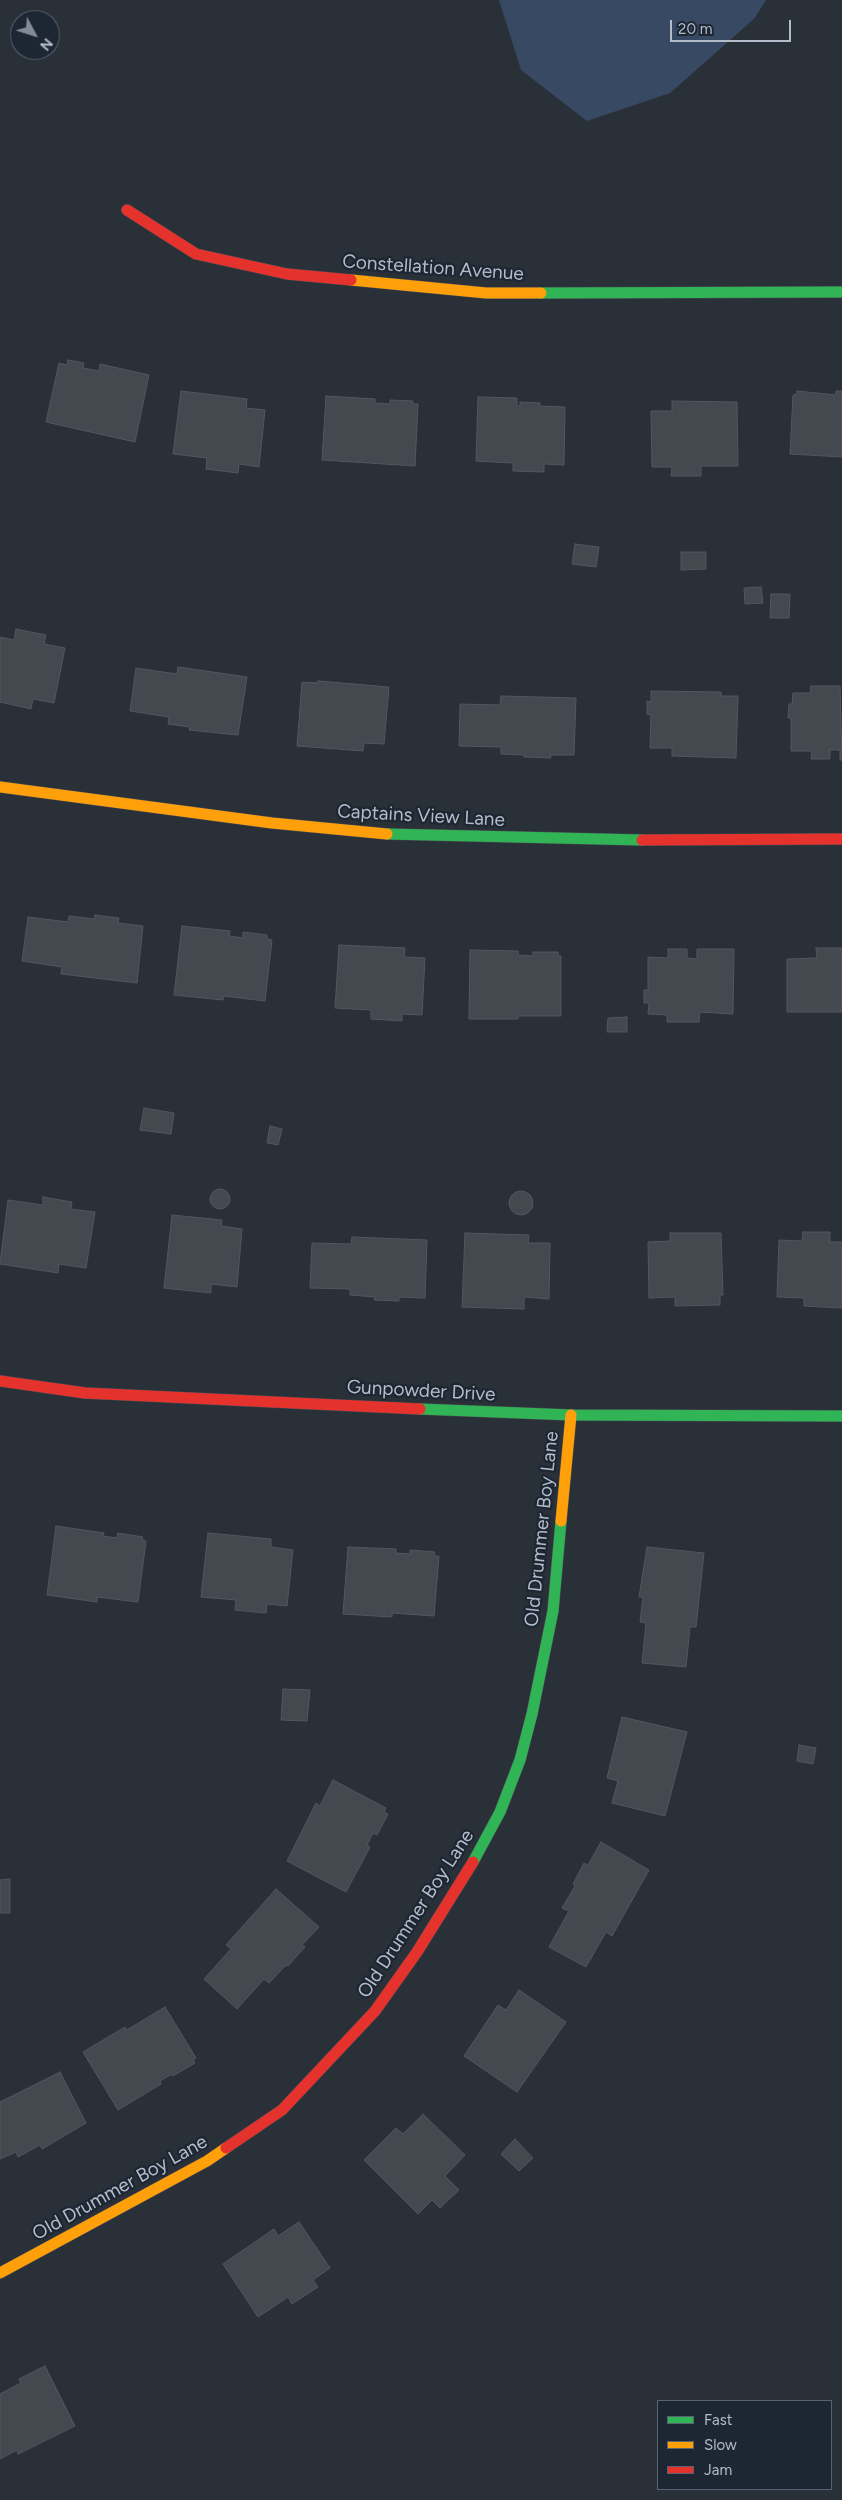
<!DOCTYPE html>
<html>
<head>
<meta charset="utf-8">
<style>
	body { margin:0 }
	#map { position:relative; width:842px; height:2500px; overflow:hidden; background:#2a3038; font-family:Figtree,sans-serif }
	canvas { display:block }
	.legend { position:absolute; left:657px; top:2400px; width:175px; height:90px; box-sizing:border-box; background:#1d2633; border:1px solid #59626f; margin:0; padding:6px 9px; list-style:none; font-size:15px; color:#b4bcc9 }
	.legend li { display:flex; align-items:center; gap:10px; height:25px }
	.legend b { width:25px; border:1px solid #59626f }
	.north { position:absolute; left:10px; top:10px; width:50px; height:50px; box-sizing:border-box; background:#1d2633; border:1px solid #59626f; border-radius:50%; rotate:130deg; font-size:14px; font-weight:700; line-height:20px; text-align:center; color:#b4bcc9 }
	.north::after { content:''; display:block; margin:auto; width:18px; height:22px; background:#848b96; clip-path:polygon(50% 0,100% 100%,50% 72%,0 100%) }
	.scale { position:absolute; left:670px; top:20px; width:121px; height:22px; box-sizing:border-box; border:2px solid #b4bcc9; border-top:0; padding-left:6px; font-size:15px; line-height:18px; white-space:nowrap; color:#b4bcc9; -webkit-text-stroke:4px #1d2633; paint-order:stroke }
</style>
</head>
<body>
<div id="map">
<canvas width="842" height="2500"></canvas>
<ul class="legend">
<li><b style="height:6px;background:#30b455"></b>Fast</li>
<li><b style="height:6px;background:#ff9f0a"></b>Slow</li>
<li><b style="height:6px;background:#e5322d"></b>Jam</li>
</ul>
<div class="north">N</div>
<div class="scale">20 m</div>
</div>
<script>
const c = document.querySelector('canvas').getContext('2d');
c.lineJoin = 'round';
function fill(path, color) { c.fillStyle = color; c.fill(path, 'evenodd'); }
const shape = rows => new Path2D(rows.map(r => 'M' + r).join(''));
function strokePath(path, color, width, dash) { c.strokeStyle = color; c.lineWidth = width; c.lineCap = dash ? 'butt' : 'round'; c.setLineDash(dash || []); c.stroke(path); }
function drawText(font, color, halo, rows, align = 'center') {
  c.font = font + ' Figtree,sans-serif'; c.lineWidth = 4.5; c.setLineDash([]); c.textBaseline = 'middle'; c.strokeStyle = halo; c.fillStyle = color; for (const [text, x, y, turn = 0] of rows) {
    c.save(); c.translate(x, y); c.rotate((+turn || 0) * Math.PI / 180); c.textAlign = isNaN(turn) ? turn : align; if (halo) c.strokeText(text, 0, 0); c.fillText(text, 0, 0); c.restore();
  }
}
fill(shape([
	[499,0,766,0,754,19,670,93,587,121,521,70]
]), '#384963');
const building = shape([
	[68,360,84,363,83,368,99,371,100,364,149,375,135,442,46,422,59,363,67,365,68,360],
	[181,391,247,399,246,408,265,410,259,467,239,464,238,473,206,469,207,458,173,454,181,391],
	[797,391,836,395,836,391,842,391,842,457,790,454,793,395,797,394,797,391],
	[326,396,375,399,375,403,390,404,390,400,413,401,413,404,418,404,415,466,322,460,326,396],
	[478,397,517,398,517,406,520,406,520,402,540,403,540,406,565,407,564,465,544,464,544,472,513,471,513,463,476,461,478,397],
	[672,401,737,402,738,466,701,466,701,476,671,476,672,467,652,467,651,411,672,411,672,401],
	[575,544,599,547,596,567,572,564,575,544],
	[681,552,706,552,706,569,681,570,681,552],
	[761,587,763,603,745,604,744,588,761,587],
	[771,594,790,594,789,618,770,618,771,594],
	[16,629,46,635,44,644,65,648,54,703,33,699,31,709,0,702,0,637,14,640,16,629],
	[178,667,247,677,238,735,189,730,190,727,168,724,169,717,130,711,136,668,177,674,178,667],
	[318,681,389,687,384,744,364,743,363,751,297,746,302,682,318,683,318,681],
	[811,686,840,686,842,760,840,760,840,750,830,750,830,759,811,759,812,751,791,751,791,718,788,718,789,704,792,704,793,693,810,693,811,686],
	[651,691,721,692,721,696,738,696,736,758,672,756,672,748,650,748,651,715,647,714,647,701,651,702,651,691],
	[501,696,576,698,574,755,550,755,551,758,524,757,524,755,501,754,501,747,459,746,460,704,500,705,501,696],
	[95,915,119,918,118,923,143,926,137,983,61,974,62,967,22,961,28,917,68,922,69,916,94,919,95,915],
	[182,926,230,931,229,936,243,938,243,932,267,935,267,939,272,940,265,1001,224,996,223,1000,174,995,182,926],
	[339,945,405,948,404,957,425,958,422,1015,402,1014,402,1021,371,1019,371,1010,335,1008,339,945],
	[816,948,842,948,842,1012,787,1012,787,959,817,958,816,948],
	[668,949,687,949,687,958,697,959,697,949,734,949,733,1014,700,1012,699,1022,667,1022,667,1015,648,1014,649,1003,644,1003,644,990,648,990,648,957,668,958,668,949],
	[470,950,518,951,518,955,533,956,533,952,558,952,558,956,561,956,561,1016,518,1016,518,1019,469,1019,470,950],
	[627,1017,627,1032,607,1032,608,1018,627,1017],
	[144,1108,174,1113,171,1134,140,1130,144,1108],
	[270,1126,282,1129,278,1145,267,1143,270,1126],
	'210 1199a10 10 0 1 1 20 0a10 10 0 1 1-20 0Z',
	'509 1203a12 12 0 1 1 24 0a12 12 0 1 1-24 0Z',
	[43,1197,72,1202,71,1209,95,1212,86,1268,59,1264,58,1273,0,1264,8,1200,43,1205,43,1197],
	[172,1215,222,1220,221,1226,242,1229,237,1287,211,1284,211,1293,164,1288,172,1215],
	[803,1232,830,1232,830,1242,842,1242,842,1308,804,1306,804,1298,777,1297,779,1240,802,1241,803,1232],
	[465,1233,529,1235,528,1243,550,1243,549,1299,524,1297,524,1309,462,1307,465,1233],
	[670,1233,721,1233,723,1295,720,1295,720,1305,675,1306,675,1297,649,1298,648,1242,670,1241,670,1233],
	[352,1237,427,1240,425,1298,399,1297,399,1301,374,1300,375,1297,350,1295,350,1289,310,1288,312,1243,351,1244,352,1237],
	[56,1526,104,1533,103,1536,117,1538,118,1533,143,1537,142,1540,146,1541,138,1602,97,1597,97,1602,47,1595,56,1526],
	[208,1533,271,1539,271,1547,293,1550,287,1606,267,1604,266,1613,235,1610,236,1600,201,1597,208,1533],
	[348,1547,396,1549,396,1553,410,1554,410,1550,435,1552,434,1556,439,1556,434,1616,392,1613,392,1617,343,1614,348,1547],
	[647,1547,704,1553,696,1627,690,1627,686,1667,642,1663,646,1623,640,1622,643,1597,639,1597,647,1547],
	[283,1689,310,1690,307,1721,281,1720,283,1689],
	[622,1717,687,1732,665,1816,612,1803,618,1781,607,1778,622,1717],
	[799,1745,816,1748,813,1764,797,1761,799,1745],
	[333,1780,386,1808,384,1812,388,1814,377,1835,373,1833,367,1845,370,1847,346,1892,287,1861,316,1803,320,1806,333,1780],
	[601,1842,649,1870,612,1936,606,1932,586,1967,549,1947,569,1911,562,1908,575,1886,573,1884,584,1863,588,1865,601,1842],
	[10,1879,10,1913,0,1913,0,1880,10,1879],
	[276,1889,319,1927,302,1945,305,1947,288,1966,286,1965,269,1983,264,1979,237,2009,204,1979,231,1949,226,1945,276,1889],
	[519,1990,566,2022,517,2092,464,2056,498,2005,506,2010,519,1990],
	[165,2007,196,2058,193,2060,195,2063,173,2076,172,2074,160,2081,161,2084,118,2110,83,2052,125,2027,127,2030,165,2007],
	[60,2072,86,2123,42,2149,40,2145,18,2157,16,2152,0,2159,0,2102,60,2072],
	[423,2114,465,2155,445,2176,459,2190,440,2208,432,2200,418,2214,364,2160,396,2128,403,2134,423,2114],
	[515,2139,533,2158,519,2171,501,2154,515,2139],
	[299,2222,330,2268,313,2280,318,2287,292,2304,288,2297,258,2317,223,2264,274,2229,278,2236,299,2222],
	[45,2366,75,2426,18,2454,17,2450,0,2459,0,2394,21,2383,19,2379,45,2366]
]);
fill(building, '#444950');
strokePath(building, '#52575f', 1);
const fast = shape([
	[541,293,842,292],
	[387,834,642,840],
	[420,1409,571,1415,842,1416],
	[473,1862,500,1812,520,1760,532,1714,553,1611,561,1521]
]);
const slow = shape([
	[351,280,486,293,541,293],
	[0,787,272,823,387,834],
	[561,1521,571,1415],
	[0,2273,207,2161,226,2148]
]);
const jam = shape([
	[127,210,196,254,287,274,351,280],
	[642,840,842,839],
	[0,1381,85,1393,420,1409],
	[226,2148,282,2110,375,2011,417,1952,473,1862]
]);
strokePath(fast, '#484c53', 12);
strokePath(slow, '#484c53', 12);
strokePath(jam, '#484c53', 12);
strokePath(fast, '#30b455', 11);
strokePath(slow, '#ff9f0a', 11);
strokePath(jam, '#e5322d', 11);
drawText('19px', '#b4bcc9', '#1d2633', [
	["Constellation Avenue",433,268,4],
	["Captains View Lane",421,816,3],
	["Gunpowder Drive",421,1391,3],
	["Old Drummer Boy Lane",542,1529,-84],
	["Old Drummer Boy Lane",416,1914,-57],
	["Old Drummer Boy Lane",120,2188,-29]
]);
</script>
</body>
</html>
